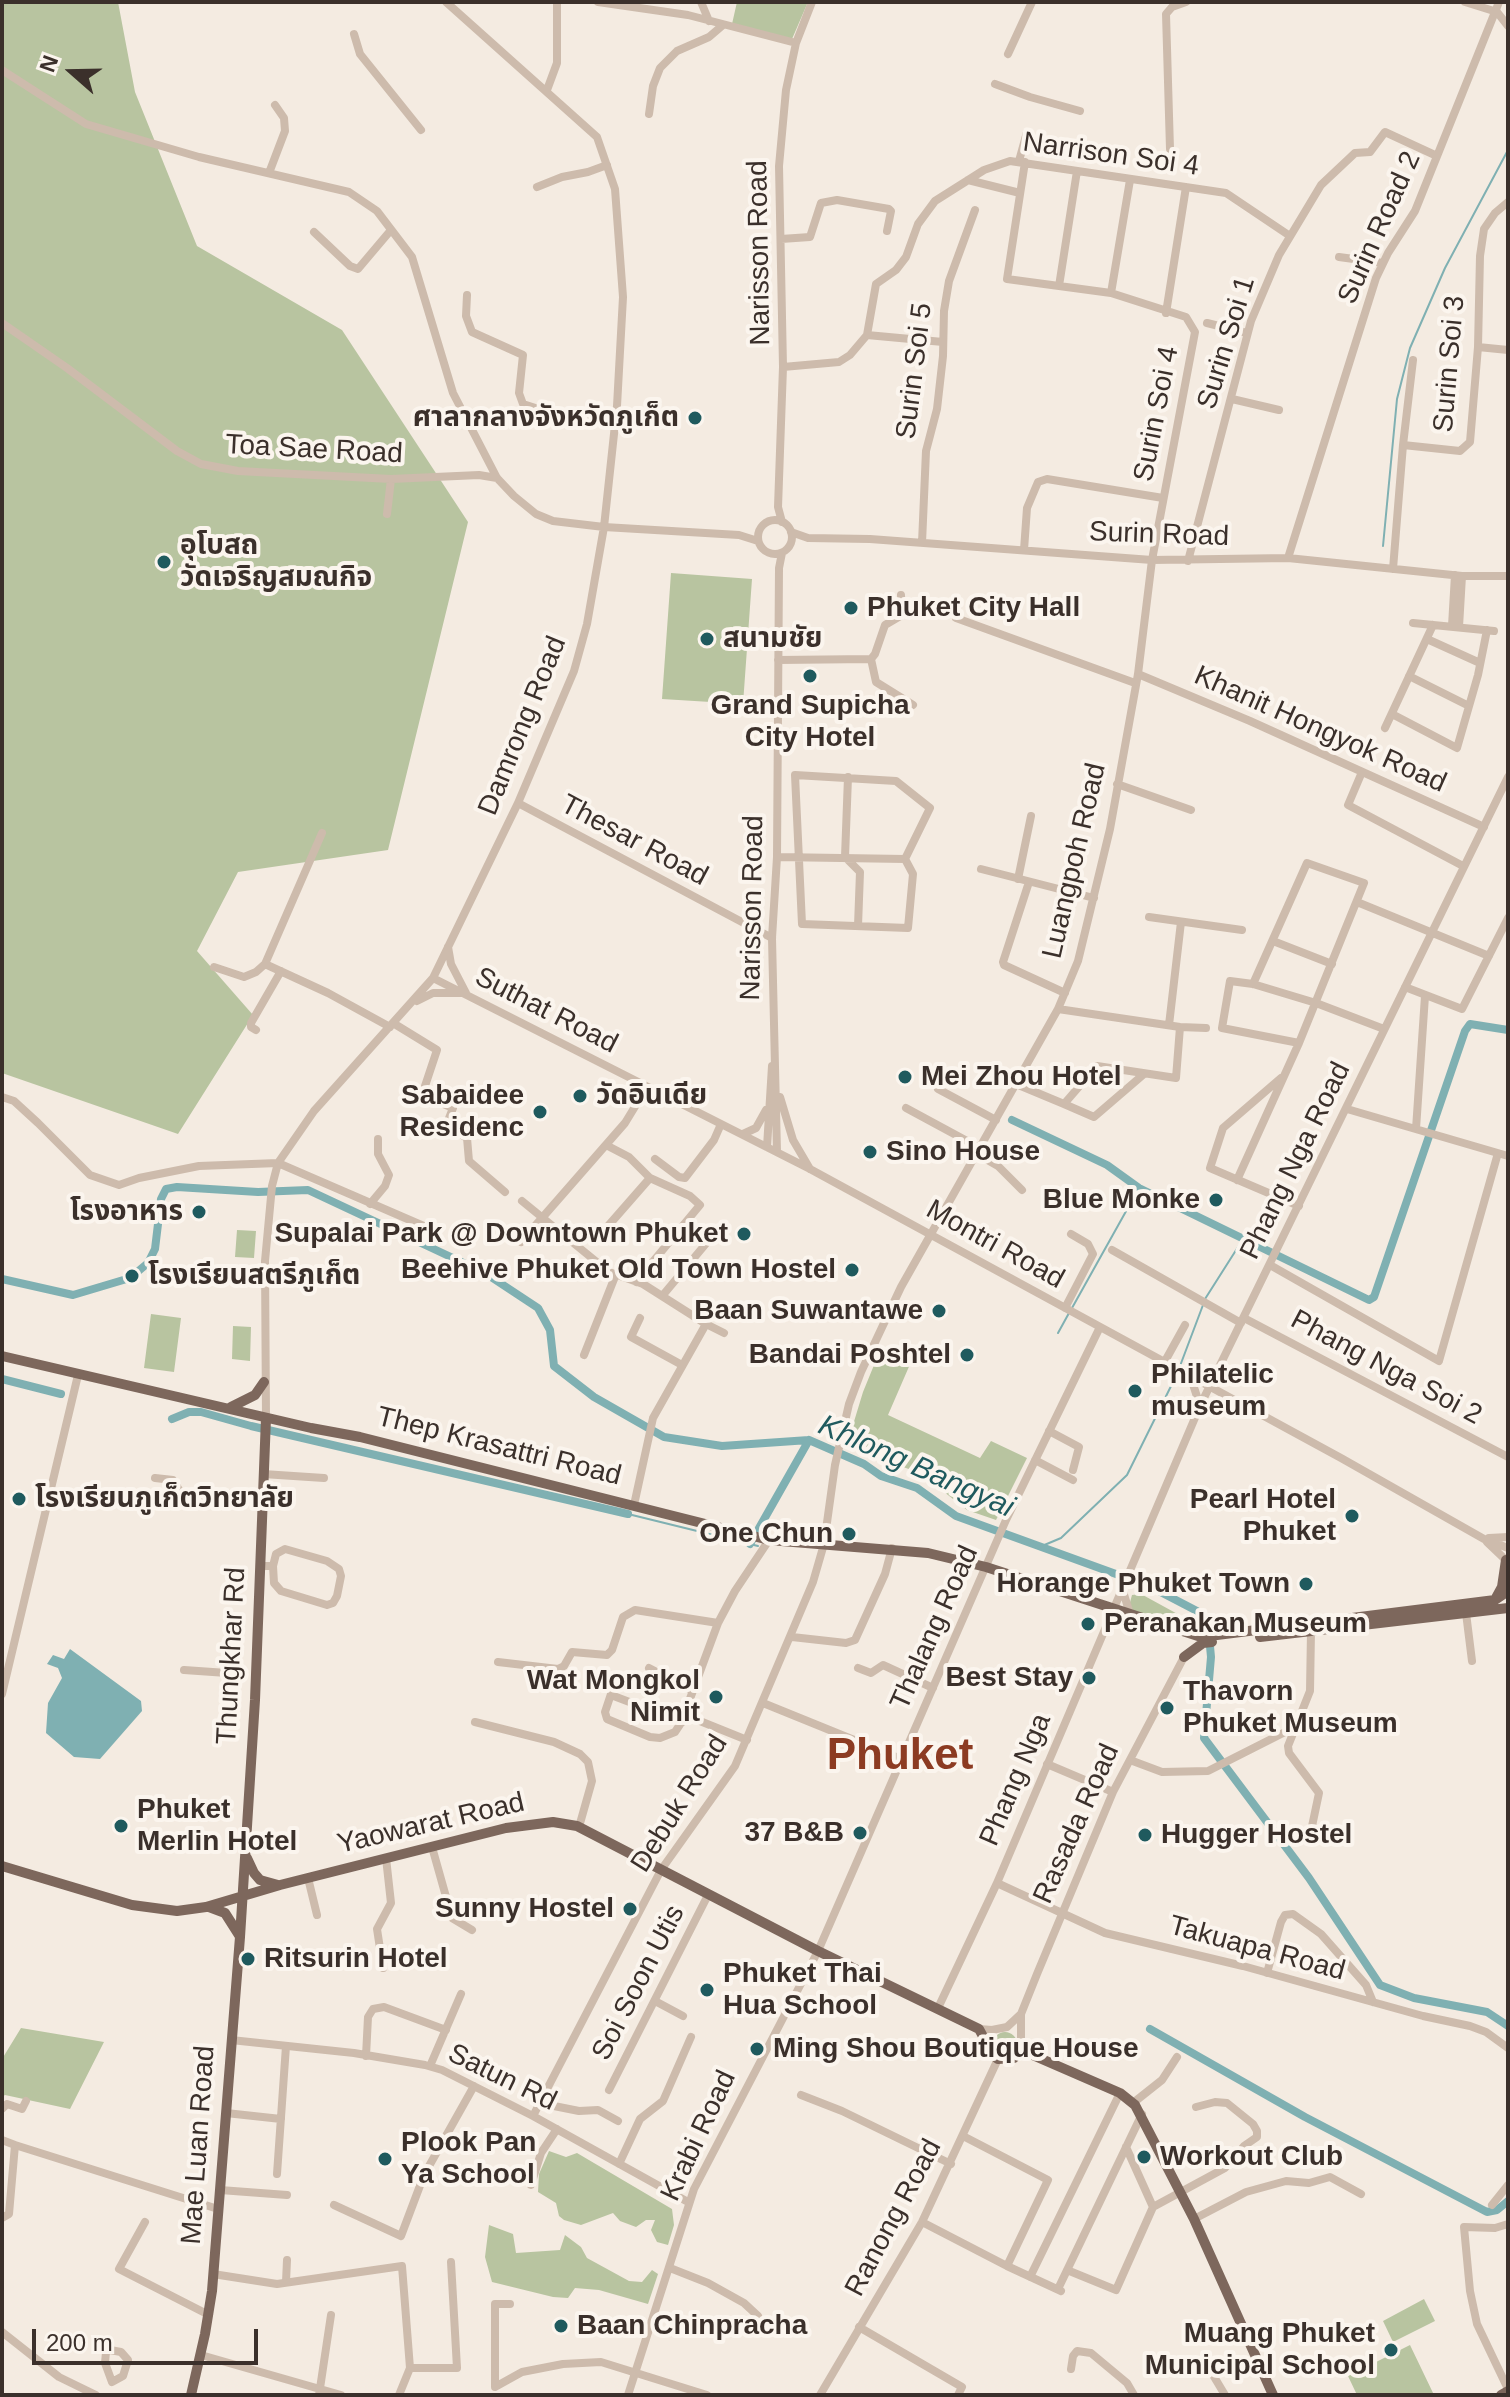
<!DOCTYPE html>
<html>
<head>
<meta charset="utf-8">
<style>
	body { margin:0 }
	#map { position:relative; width:1510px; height:2397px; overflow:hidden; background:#f4ebe1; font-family:Helvetica,sans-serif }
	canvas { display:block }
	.frame { position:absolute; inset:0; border:4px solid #3b302b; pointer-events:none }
	.north { position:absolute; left:32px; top:32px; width:80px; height:80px; -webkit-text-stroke:6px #fbf5ee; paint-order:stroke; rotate:290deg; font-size:22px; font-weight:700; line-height:32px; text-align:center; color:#3b302b }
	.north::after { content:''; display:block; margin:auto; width:28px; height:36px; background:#3b302b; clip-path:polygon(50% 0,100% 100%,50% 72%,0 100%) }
	.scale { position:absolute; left:32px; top:2329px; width:226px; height:36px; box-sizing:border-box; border:4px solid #3b302b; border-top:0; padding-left:10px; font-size:24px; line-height:28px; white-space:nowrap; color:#3b302b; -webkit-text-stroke:6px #fbf5ee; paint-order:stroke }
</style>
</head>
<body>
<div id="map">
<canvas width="1510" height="2397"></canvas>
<div class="frame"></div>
<div class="north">N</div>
<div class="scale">200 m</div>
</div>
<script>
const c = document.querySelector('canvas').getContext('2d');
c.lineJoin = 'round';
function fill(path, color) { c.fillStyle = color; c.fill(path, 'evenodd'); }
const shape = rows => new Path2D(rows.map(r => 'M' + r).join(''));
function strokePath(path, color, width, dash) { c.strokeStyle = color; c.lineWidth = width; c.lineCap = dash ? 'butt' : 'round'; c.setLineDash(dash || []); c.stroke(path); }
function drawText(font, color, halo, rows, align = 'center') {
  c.font = font + ' Helvetica,"Noto Sans Thai",sans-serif'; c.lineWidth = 8; c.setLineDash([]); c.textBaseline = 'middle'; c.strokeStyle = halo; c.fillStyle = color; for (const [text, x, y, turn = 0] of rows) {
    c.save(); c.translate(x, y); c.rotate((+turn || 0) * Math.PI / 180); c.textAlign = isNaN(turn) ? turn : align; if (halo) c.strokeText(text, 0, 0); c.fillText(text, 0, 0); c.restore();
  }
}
fill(shape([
	[2,2,118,2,135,92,197,246,342,330,468,522,388,850,238,872,197,951,253,1015,178,1134,2,1073],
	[737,2,808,2,792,39,732,24],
	[671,573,752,579,743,704,662,699],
	[237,1230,256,1231,254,1258,235,1257],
	[151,1314,181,1318,174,1372,144,1368],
	[233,1326,251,1327,250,1361,232,1359],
	[881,1348,911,1362,888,1415,980,1458,991,1441,1027,1458,996,1520,967,1510,920,1473,889,1462,877,1452,849,1438,863,1392],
	[1141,1594,1183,1617,1201,1636,1136,1613,1129,1606,1132,1595],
	[21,2028,104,2042,70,2109,5,2095,2,2097,2,2059],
	'993 2044a12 12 0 1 1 24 0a12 12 0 1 1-24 0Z',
	[549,2151,566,2157,577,2153,672,2209,674,2225,668,2245,657,2242,651,2230,655,2220,646,2220,636,2227,620,2221,613,2213,581,2225,564,2220,559,2216,556,2203,538,2192,539,2174],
	[489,2225,513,2234,516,2253,560,2250,565,2235,581,2247,587,2258,629,2281,642,2282,652,2270,658,2274,648,2304,599,2290,575,2288,568,2298,553,2297,492,2282,485,2257],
	[1424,2299,1435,2321,1393,2342,1383,2321],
	[1410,2345,1434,2395,1357,2395,1348,2376]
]), '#b8c4a0');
fill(shape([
	[70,1649,141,1701,142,1711,100,1759,74,1757,46,1733,48,1703,62,1678,58,1668,47,1664,53,1655,64,1659]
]), '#7fb0b2');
strokePath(shape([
	[1383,546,1397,399,1410,348,1445,268,1508,150],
	[1205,1299,1245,1236],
	[1072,1308,1139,1188],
	[1058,1333,1069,1313],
	[1180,1366,1203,1305],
	[628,1514,758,1546],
	[1042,1546,1061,1538,1127,1475,1178,1372]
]), '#7fb0b2', 2);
strokePath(shape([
	[1012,1120,1107,1165,1139,1188,1369,1300,1374,1297,1465,1031,1470,1024,1508,1030],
	[2,1279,73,1295,130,1278,148,1263,155,1249,161,1199,166,1189,177,1187,258,1192,308,1190,485,1273,538,1308,550,1330,554,1366,594,1397,664,1437,722,1446,809,1440,864,1464,881,1476,917,1488,956,1516,1149,1586,1197,1611,1208,1625,1211,1657,1204,1738,1309,1878,1380,1985,1414,1998,1487,2012,1508,2026],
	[2,1379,61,1394],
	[172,1419,189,1412,201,1412,251,1426,628,1514],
	[750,1544,809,1440],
	[1150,2029,1305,2117,1487,2212,1497,2210,1508,2201]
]), '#7fb0b2', 8);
strokePath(shape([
	[227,1673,245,1674]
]), '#cfc6bd', 8, [8, 4]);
strokePath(shape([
	[598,2,688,15,796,43],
	[701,2,709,21],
	[1465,2,1497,12],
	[1497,12,1508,26],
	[354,34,360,54,421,130],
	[1008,54,1032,2],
	[2,70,86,124,199,157,349,192,377,211,412,257,453,393,497,478,514,496,536,514,553,521,604,527,739,535,758,541],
	[995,84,1030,97,1080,111],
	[547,90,557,63,557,2],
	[649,114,653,86,660,68,677,51,709,37,723,25],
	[1170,149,1166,14,1172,7,1186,2],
	[1019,161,1027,132],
	[269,173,285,131,284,118,275,105],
	[968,180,1020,193],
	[537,187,562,177,588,172,607,165],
	[314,232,350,266,358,269,391,230],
	[781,239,810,237,821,203,837,200,889,209,891,211,887,231],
	[1339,257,1383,263],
	[1059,286,1077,171],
	[1111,293,1130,180],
	[467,295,466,316,472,332,523,355,519,393,523,404,548,412,614,426],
	[1166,313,1186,187],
	[2,323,67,368,177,451,201,464,238,471,391,479,479,475,497,478],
	[1207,323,1247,333],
	[867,335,943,342],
	[1478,347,1508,350],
	[783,367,839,362,850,355,867,335,876,284,896,270,906,257,918,224,935,201,984,170,1010,161,1226,193,1290,236],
	[1232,399,1279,410],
	[1403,445,1413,360],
	[387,514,391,479],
	'758 537a17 17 0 1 1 34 0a17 17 0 1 1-34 0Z',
	[782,522,778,507,783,367,779,166,786,90,796,43,812,2],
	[791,532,808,538,870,539,1152,560,1288,558,1462,576,1508,576],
	[922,543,926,451,937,409,943,356,944,311,949,281,975,210],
	[1024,550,1027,508,1038,482,1047,479,1163,498],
	[1288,558,1376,278,1388,253,1415,211,1499,2],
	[1188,561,1251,321,1279,255,1321,185,1355,153,1370,152,1385,132,1437,156],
	[1393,569,1403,445,1460,451,1470,442,1478,347,1480,256,1484,229,1495,213,1508,202],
	[956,618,1135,683],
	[1413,623,1494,631],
	[1452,626,1455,575],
	[1459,627,1462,576],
	[1427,639,1480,663],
	[871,659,876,682,913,705],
	[778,660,871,659,875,654,885,625,902,615,901,595],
	[1138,674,1250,721,1484,827],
	[1409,676,1469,706],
	[1392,714,1457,748,1478,675,1487,630],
	[1385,728,1433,625],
	[1362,772,1348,805,1463,866],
	[795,775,896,781,930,808,905,859,913,874,908,928,802,924,795,775],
	[848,777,845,857,860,872,858,926],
	[1117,784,1191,810],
	[518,803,772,938],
	[777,857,905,859],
	[981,869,1094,898],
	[1018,879,1031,816],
	[1029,882,1003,962,1004,965,1065,993],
	[1357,902,1489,956],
	[1149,917,1242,930],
	[1273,941,1332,964],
	[448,947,451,964,466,993],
	[265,964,328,993,390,1027],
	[214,967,244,977,256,972,265,964,322,833],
	[433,978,810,1169,1341,1458,1484,1539,1508,1548],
	[1405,987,1462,1009,1508,918],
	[417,1001,433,993,461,993],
	[1058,1009,1180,1027,1206,1028],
	[393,1023,437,1050,422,1095,453,1108,446,1126,467,1138,469,1161,505,1192],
	[1169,1025,1181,922],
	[256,1030,251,1027,251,1023,281,971],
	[1299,1043,1222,1028,1230,981,1253,984,1316,1003,1384,1029],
	[1144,1074,1094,1117,1064,1104,1097,1066,1176,1078,1180,1027],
	[1281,1078,1223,1128,1210,1168,1299,1206],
	[1016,1084,1064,1104],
	[938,1089,996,1120],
	[2,1097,14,1101,38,1123,90,1175,119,1185,139,1178,199,1166,278,1163,426,1227],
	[780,1097,793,1140,810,1169],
	[906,1108,980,1148],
	[1347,1109,1508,1156],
	[1416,1129,1425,996],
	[743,1134,756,1128,766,1110],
	[606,1145,629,1157,650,1178,690,1196,700,1205,636,1282],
	[767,1147,772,1066],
	[777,1152,772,938,777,857,779,568,782,553],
	[977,1154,998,1166,1022,1190],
	[655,1159,679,1177,685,1178,714,1140,721,1124],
	[1237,1180,1299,1043,1364,883,1307,863,1253,984],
	[522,1201,609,1272,643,1284,706,1324,653,1418,634,1505],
	[370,1204,385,1186,389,1175,378,1154,378,1139],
	[608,1226,650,1178],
	[521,1242,625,1123,647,1087],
	[1112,1250,1241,1323],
	[1270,1265,1439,1361,1498,1153],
	[663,1295,714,1234],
	[1065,1308,1093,1254,1088,1244,1071,1234],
	[640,1318,631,1337,682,1365],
	[1244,1318,1508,1457],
	[706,1324,724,1333],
	[584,1355,616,1274],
	[1164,1363,1185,1325],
	[1191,1378,1200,1406],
	[266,1418,265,1261,272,1186,278,1163,314,1111,433,978,518,803,574,671,587,624,604,527,617,406,623,297,615,189,597,137,446,2],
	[1049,1431,1079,1447,1073,1470],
	[1035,1460,1073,1480],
	[263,1474,324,1478],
	[155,1478,173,1480,183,1496,189,1499,219,1493,263,1495],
	[1489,1538,1508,1537],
	[1487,1542,1508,1562],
	[261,1566,273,1566,274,1583,281,1591,327,1605,333,1603,337,1596,341,1576,339,1569,327,1561,285,1549,276,1554,273,1566],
	[1122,1588,1130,1614],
	[1466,1613,1472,1661],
	[792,1637,846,1643,855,1640,885,1574,892,1548],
	[498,1662,558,1669,564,1666,572,1652,607,1655,612,1650,623,1617,635,1610,718,1623],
	[649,1668,693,1691],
	[858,1668,871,1673,883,1665,933,1688],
	[184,1670,227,1673],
	[613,1688,605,1712,607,1719,650,1737,660,1738,675,1732,681,1723,718,1623,735,1591,769,1540],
	[2,1694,78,1375],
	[611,1695,682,1722],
	[763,1703,901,1759],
	[685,1715,747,1740],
	[475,1722,554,1742,580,1754,588,1762,592,1781,579,1827],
	[1130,1760,1162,1772,1208,1771,1293,1728],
	[1047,1764,1113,1792],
	[1311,1831,1319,1793,1289,1753,1288,1746,1310,1691,1311,1631],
	[432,1847,452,1918,472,1930],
	[308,1878,317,1915],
	[997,1883,1105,1933,1243,1966,1423,2016,1470,2026,1486,2032,1508,2048],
	[383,1968,377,1929,391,1903,386,1858],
	[1267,1973,1281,1922,1285,1915,1293,1914,1321,1934,1366,1985,1373,2002],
	[655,2001,683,2016],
	[938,2008,997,1883,1200,1406,1508,777],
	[979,2029,992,2030,1007,2027,1021,2014],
	[231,2040,354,2053,425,2065,442,2070,533,2116,688,2202],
	[1021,2050,1021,2014,1037,1974,1113,1792,1184,1657],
	[366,2056,368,2017,373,2009,384,2007,446,2030],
	[430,2066,461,1994],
	[609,2090,708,1895],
	[801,2095,842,2111,951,2164],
	[539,2103,579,2111,598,2110,618,2121],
	[1133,2103,1162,2080,1177,2057],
	[2,2109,7,2104,22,2109,26,2101],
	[226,2113,281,2119],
	[533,2116,661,1870,735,1766,813,1582,824,1544,835,1465,849,1404,861,1372,901,1287,1058,1009,1078,961,1110,829,1138,674,1152,560,1195,332,1186,317,1111,293,1007,279,1025,162],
	[2,2140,15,2145],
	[1126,2147,1153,2207],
	[619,2164,640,2119,663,2101,691,2037],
	[277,2174,286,2046],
	[531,2185,541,2153,557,2129],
	[220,2190,287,2195],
	[334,2205,401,2236,424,2175,474,2086],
	[1492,2205,1508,2185],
	[2,2218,9,2214,15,2145,218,2209],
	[1194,2219,1246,2192,1286,2181,1309,2183,1330,2177,1361,2194],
	[145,2222,119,2269,209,2315],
	[922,2222,1007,2266,1048,2180,963,2136],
	[1508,2224,1495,2228,1464,2227,1470,2291,1477,2324,1508,2389],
	[1007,2266,1061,2291],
	[670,2268,708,2283,744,2303,758,2316],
	[1067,2270,1116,2290,1153,2207,1225,2168,1244,2146,1257,2137,1257,2131,1253,2124,1227,2103,1215,2102,1196,2107],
	[213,2274,277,2284,402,2266,410,2368,399,2395],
	[1030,2277,1120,2093],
	[286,2282,287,2260],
	[1058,2289,1142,2114],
	[510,2304,495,2304,495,2387,522,2372,563,2364,601,2362,707,2395],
	[859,2327,962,2387,958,2395],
	[2,2332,59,2377,96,2395],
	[110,2350,121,2352,128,2360,123,2376,112,2382,105,2363,106,2352,110,2350],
	[201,2355,341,2395],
	[410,2368,457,2368,451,2262],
	[1071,2369,1073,2356,1077,2351,1091,2353,1127,2383,1134,2395],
	[1213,2375,1225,2395],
	[319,2395,331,2315],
	[628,2395,694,2189,818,1951,1006,1520,1100,1327],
	[820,2395,922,2222,998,2059]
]), '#cdbbac', 8);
strokePath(shape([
	[2,1356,311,1428,360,1437,769,1540,928,1553,986,1567,1201,1637,1495,1600,1508,1591],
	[231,1407,255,1395,264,1382],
	[1496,1598,1502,1587,1506,1560],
	[1260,1637,1508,1608],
	[1184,1657,1203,1643,1212,1642],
	[247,1858,254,1873,260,1880,278,1885],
	[2,1866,132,1905,177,1911,206,1907,280,1885,506,1828,553,1822,577,1826,818,1951,979,2029,993,2055,998,2059,1014,2058,1021,2050,1120,2093,1135,2105,1194,2219,1273,2395],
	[209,1907,225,1913,239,1935],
	[191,2395,205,2334,212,2291,240,1937,255,1700,266,1418],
	[1501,2395,1508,2391]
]), '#7d675c', 10);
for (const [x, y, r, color] of [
	[695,418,8,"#1f5a5e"],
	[164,562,8,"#1f5a5e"],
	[851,608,8,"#1f5a5e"],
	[707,639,8,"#1f5a5e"],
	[810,676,8,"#1f5a5e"],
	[905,1077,8,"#1f5a5e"],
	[580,1096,8,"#1f5a5e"],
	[540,1112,8,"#1f5a5e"],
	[870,1152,8,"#1f5a5e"],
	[1216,1200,8,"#1f5a5e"],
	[199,1212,8,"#1f5a5e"],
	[744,1234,8,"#1f5a5e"],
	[852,1270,8,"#1f5a5e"],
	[132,1276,8,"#1f5a5e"],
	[939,1311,8,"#1f5a5e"],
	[967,1355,8,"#1f5a5e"],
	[1135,1391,8,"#1f5a5e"],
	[19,1499,8,"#1f5a5e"],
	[1352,1516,8,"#1f5a5e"],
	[849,1534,8,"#1f5a5e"],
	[1306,1584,8,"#1f5a5e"],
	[1088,1624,8,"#1f5a5e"],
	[1089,1678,8,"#1f5a5e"],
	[716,1697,8,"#1f5a5e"],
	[1167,1708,8,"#1f5a5e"],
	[121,1826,8,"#1f5a5e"],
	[860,1833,8,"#1f5a5e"],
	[1145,1835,8,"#1f5a5e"],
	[630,1909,8,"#1f5a5e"],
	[248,1959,8,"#1f5a5e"],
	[707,1990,8,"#1f5a5e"],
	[757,2049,8,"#1f5a5e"],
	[1144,2157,8,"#1f5a5e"],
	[385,2159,8,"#1f5a5e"],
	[561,2326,8,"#1f5a5e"],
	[1391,2350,8,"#1f5a5e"]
]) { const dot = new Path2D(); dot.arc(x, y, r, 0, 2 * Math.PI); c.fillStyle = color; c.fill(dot); strokePath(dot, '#fbf5ee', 3); }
drawText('28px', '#3b302b', '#fbf5ee', [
	["Narrison Soi 4",1111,155,8],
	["Surin Road 2",1380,228,-66],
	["Narisson Road",760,253,-91],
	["Surin Soi 1",1227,343,-73],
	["Surin Soi 3",1450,364,-85],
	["Surin Soi 5",915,371,-83],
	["Surin Soi 4",1157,414,-79],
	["Toa Sae Road",314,450,3],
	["Surin Road",1159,535,2],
	["Damrong Road",523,726,-68],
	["Khanit Hongyok Road",1320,730,24],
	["Thesar Road",634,841,28],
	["Luangpoh Road",1075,861,-77],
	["Narisson Road",753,908,-89],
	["Suthat Road",546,1011,27],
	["Phang Nga Road",1296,1161,-64],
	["Montri Road",995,1245,29],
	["Phang Nga Soi 2",1386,1368,28],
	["Thep Krasattri Road",499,1447,14],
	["Thalang Road",935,1628,-66],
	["Thungkhar Rd",232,1656,-87],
	["Phang Nga",1016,1780,-67],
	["Debuk Road",680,1804,-58],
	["Yaowarat Road",431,1824,-13],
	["Rasada Road",1077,1824,-66],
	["Takuapa Road",1257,1949,15],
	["Soi Soon Utis",639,1983,-63],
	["Satun Rd",502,2078,26],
	["Krabi Road",699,2136,-65],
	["Mae Luan Road",199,2145,-86],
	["Ranong Road",894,2218,-62]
]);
drawText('bold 28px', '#3b302b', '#fbf5ee', [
	["ศาลากลางจังหวัดภูเก็ต",679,418,"right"],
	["อุโบสถ",180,546],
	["วัดเจริญสมณกิจ",180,578],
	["Phuket City Hall",867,608],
	["สนามชัย",723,639],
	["Grand Supicha",810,706,"center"],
	["City Hotel",810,738,"center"],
	["Mei Zhou Hotel",921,1077],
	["Sabaidee",524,1096,"right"],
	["Residenc",524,1128,"right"],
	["วัดอินเดีย",596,1096],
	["Sino House",886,1152],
	["Blue Monke",1200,1200,"right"],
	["โรงอาหาร",183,1212,"right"],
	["Supalai Park @ Downtown Phuket",728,1234,"right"],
	["Beehive Phuket Old Town Hostel",836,1270,"right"],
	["โรงเรียนสตรีภูเก็ต",148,1276],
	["Baan Suwantawe",923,1311,"right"],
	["Bandai Poshtel",951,1355,"right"],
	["Philatelic",1151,1375],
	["museum",1151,1407],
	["โรงเรียนภูเก็ตวิทยาลัย",35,1499],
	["Pearl Hotel",1336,1500,"right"],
	["Phuket",1336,1532,"right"],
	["One Chun",833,1534,"right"],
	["Horange Phuket Town",1290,1584,"right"],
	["Peranakan Museum",1104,1624],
	["Best Stay",1073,1678,"right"],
	["Wat Mongkol",700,1681,"right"],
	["Nimit",700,1713,"right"],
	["Thavorn",1183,1692],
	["Phuket Museum",1183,1724],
	["Phuket",137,1810],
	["Merlin Hotel",137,1842],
	["37 B&B",844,1833,"right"],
	["Hugger Hostel",1161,1835],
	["Sunny Hostel",614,1909,"right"],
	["Ritsurin Hotel",264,1959],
	["Phuket Thai",723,1974],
	["Hua School",723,2006],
	["Ming Shou Boutique House",773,2049],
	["Plook Pan",401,2143],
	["Ya School",401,2175],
	["Workout Club",1160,2157],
	["Baan Chinpracha",577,2326],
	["Muang Phuket",1375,2334,"right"],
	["Municipal School",1375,2366,"right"]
], 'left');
drawText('italic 30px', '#1f5a5e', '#fbf5ee', [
	["Khlong Bangyai",916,1467,24]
]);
drawText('bold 44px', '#8c3b22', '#fbf5ee', [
	["Phuket",900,1757]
]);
</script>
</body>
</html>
